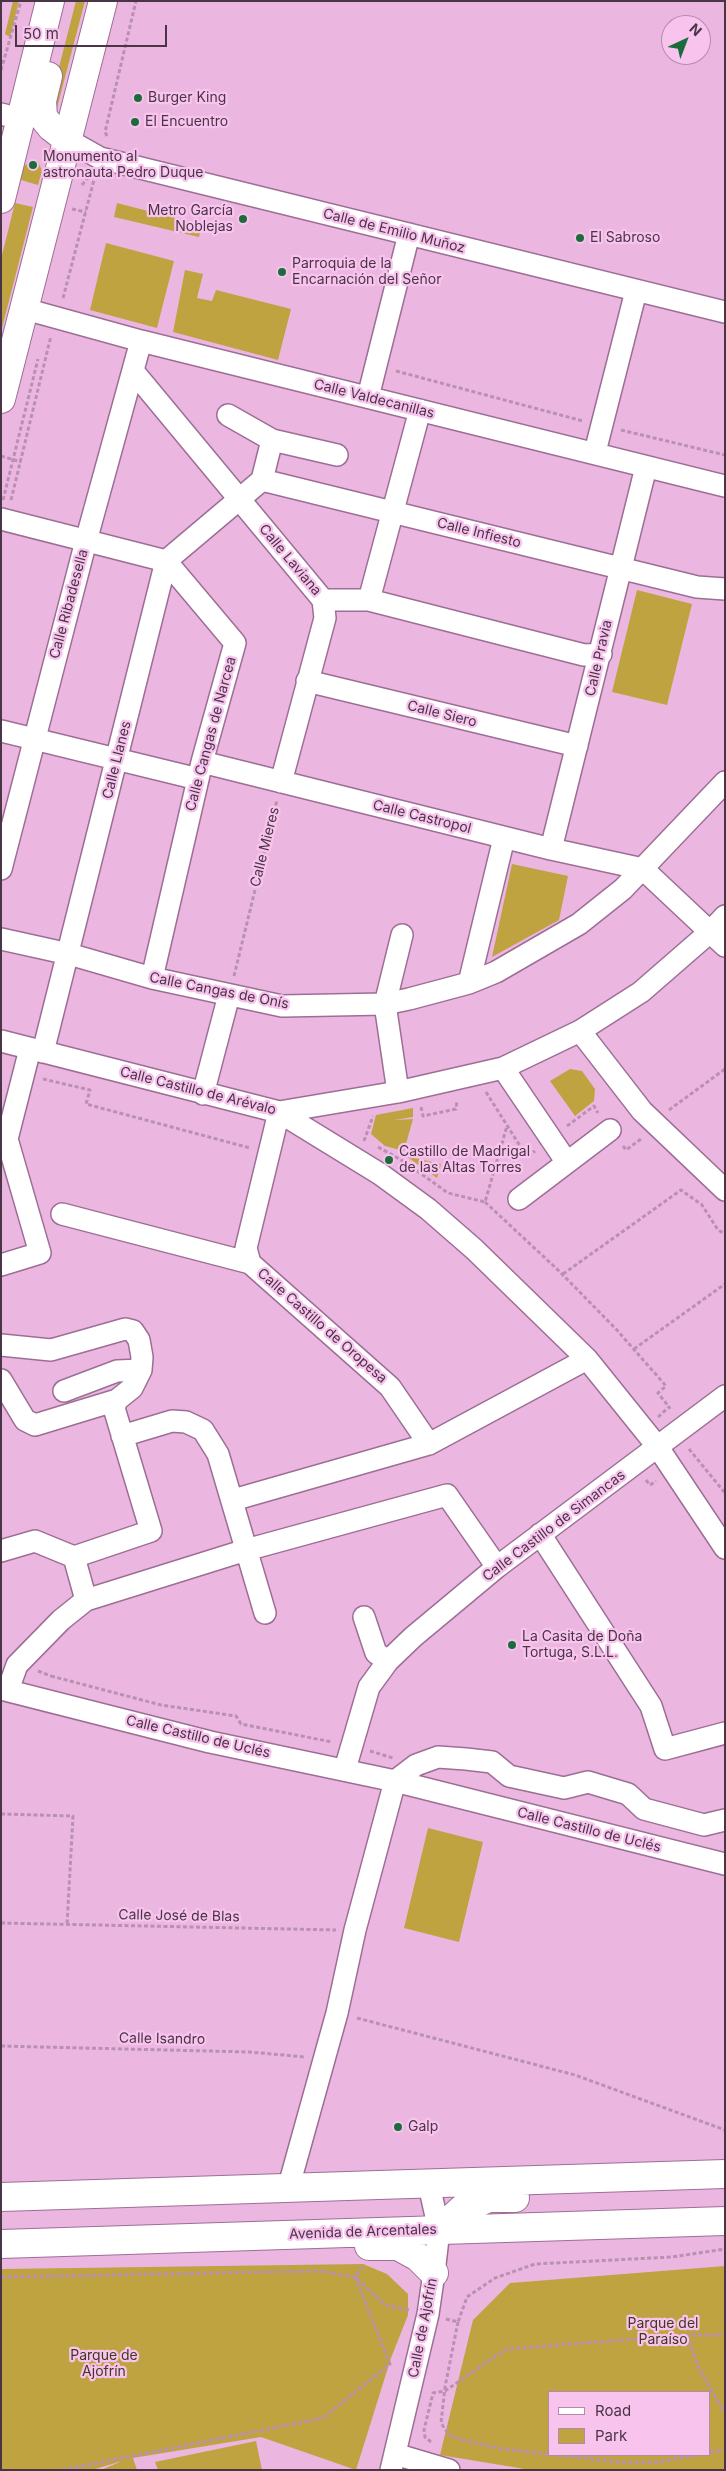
<!DOCTYPE html>
<html>
<head>
<meta charset="utf-8">
<style>
	body { margin:0 }
	#map { position:relative; width:726px; height:2471px; overflow:hidden; background:#ebb7e1; font-family:Inter,sans-serif }
	canvas { display:block }
	.frame { position:absolute; inset:0; border:2px solid #4a3546; pointer-events:none }
	.legend { position:absolute; left:548px; top:2391px; width:162px; height:65px; box-sizing:border-box; background:#f8c4ee; border:1px solid #b28bab; margin:0; padding:6px 9px; list-style:none; font-size:15px; color:#4a3546 }
	.legend li { display:flex; align-items:center; gap:10px; height:25px }
	.legend b { width:25px; border:1px solid #b28bab }
	.north { position:absolute; left:661px; top:15px; width:50px; height:50px; box-sizing:border-box; background:#f8c4ee; border:1px solid #b28bab; border-radius:50%; rotate:43deg; font-size:14px; font-weight:700; line-height:20px; text-align:center; color:#4a3546 }
	.north::after { content:''; display:block; margin:auto; width:18px; height:22px; background:#1b6c3c; clip-path:polygon(50% 0,100% 100%,50% 72%,0 100%) }
	.scale { position:absolute; left:15px; top:25px; width:152px; height:22px; box-sizing:border-box; border:2px solid #4a3546; border-top:0; padding-left:6px; font-size:15px; line-height:18px; white-space:nowrap; color:#4a3546; -webkit-text-stroke:4px #f8c4ee; paint-order:stroke }
</style>
</head>
<body>
<div id="map">
<canvas width="726" height="2471"></canvas>
<div class="frame"></div>
<ul class="legend">
<li><b style="height:6px;background:#fff"></b>Road</li>
<li><b style="height:14px;background:#bfa340"></b>Park</li>
</ul>
<div class="north">N</div>
<div class="scale">50 m</div>
</div>
<script>
const c = document.querySelector('canvas').getContext('2d');
c.lineJoin = 'round';
function fill(path, color) { c.fillStyle = color; c.fill(path, 'evenodd'); }
const shape = rows => new Path2D(rows.map(r => 'M' + r).join(''));
function strokePath(path, color, width, dash) { c.strokeStyle = color; c.lineWidth = width; c.lineCap = dash ? 'butt' : 'round'; c.setLineDash(dash || []); c.stroke(path); }
function drawText(font, color, halo, rows, align = 'center') {
  c.font = font + ' Inter,sans-serif'; c.lineWidth = 4.5; c.setLineDash([]); c.textBaseline = 'middle'; c.strokeStyle = halo; c.fillStyle = color; for (const [text, x, y, turn = 0] of rows) {
    c.save(); c.translate(x, y); c.rotate((+turn || 0) * Math.PI / 180); c.textAlign = isNaN(turn) ? turn : align; if (halo) c.strokeText(text, 0, 0); c.fillText(text, 0, 0); c.restore();
  }
}
fill(shape([
	[13,1,19,1,10,37,5,34],
	[76,1,85,1,57,108,54,110,49,106],
	[32,160,38,161,42,171,38,185,21,180,23,167],
	[15,203,33,207,1,332,1,259],
	[117,203,202,225,199,237,114,217],
	[106,243,174,261,157,328,90,310],
	[185,270,203,274,197,298,212,301,216,290,291,309,278,360,173,332],
	[637,590,692,604,667,705,612,692],
	[512,864,568,876,559,920,492,957],
	[570,1069,582,1071,595,1089,594,1101,575,1116,550,1081],
	[413,1108,413,1117,394,1120,413,1119,404,1151,385,1146,371,1134,376,1115],
	[406,1156,441,1164,437,1178],
	[428,1828,483,1842,459,1942,404,1928],
	[363,2264,387,2274,408,2294,408,2315,391,2358,356,2470,261,2437,133,2458,137,2470,101,2470,122,2461,92,2470,1,2470,1,2269],
	[725,2266,725,2470,531,2470,440,2455,473,2320,510,2283],
	[550,2392,710,2392,710,2455,550,2455],
	[256,2441,262,2470,158,2470,155,2462]
]), '#bfa340');
const minor = shape([
	[1,114,20,119],
	[68,140,100,158,725,312],
	[25,309,141,341,725,486],
	[133,371,323,600,369,600,584,655,601,654],
	[368,397,409,234],
	[228,415,272,440],
	[595,452,636,291],
	[262,480,272,440,337,455],
	[1,519,166,561,235,643,202,762,152,978],
	[369,600,420,410],
	[307,681,577,746],
	[1,731,198,779],
	[202,762,551,849,643,869,725,946],
	[281,782,325,618,323,600],
	[551,849,646,467],
	[1,869,86,541,141,341],
	[1,939,69,954,152,978,282,1006,385,1004,409,999,469,983,496,972,579,924,623,889,725,782],
	[469,983,504,838],
	[580,1031,642,1111,725,1190],
	[1,1041,279,1112,398,1092,503,1068,580,1031,641,992,710,932,725,916],
	[43,1052,166,561,262,480,697,587,725,589],
	[503,1068,566,1161],
	[398,1092,385,1004,402,935],
	[203,1094,229,995],
	[279,1112,380,1174,428,1209,474,1249,587,1359,657,1446,725,1548],
	[279,1112,246,1248,250,1263,390,1387,429,1444],
	[519,1199,610,1130],
	[62,1214,250,1263],
	[1,1265,40,1253,7,1139,30,1049],
	[1,1345,51,1350,125,1329,133,1331,139,1340,142,1357,141,1370,132,1388,117,1400,114,1408,151,1531,74,1557],
	[1,1380,25,1420,35,1425,117,1400],
	[64,1391,117,1371,141,1370],
	[122,1436,172,1421,186,1422,203,1430,218,1454,265,1613],
	[233,1500,429,1444,587,1359],
	[540,1534,651,1706,665,1749,725,1733],
	[1,1551,35,1541,74,1557,86,1600,61,1620,17,1665,8,1690],
	[86,1600,246,1550,447,1495,497,1567],
	[364,1617,376,1653,388,1661],
	[1,1689,210,1742,395,1781,725,1864],
	[345,1769,369,1687,388,1661,413,1637,497,1567,725,1396],
	[288,2189,337,2013,355,1930,395,1781,416,1765,438,1757,466,1759,492,1762,509,1776,564,1788,588,1782,628,1794,644,1809,704,1825,725,1820],
	[395,2454,449,2470],
	[391,2470,428,2314,434,2273,439,2230,429,2185]
]);
const major = shape([
	[48,76,42,101,43,117,51,127,68,140],
	[1,199,50,1],
	[1,399,103,1],
	[1,2197,725,2174],
	[439,2230,462,2209,489,2198,515,2198],
	[1,2244,725,2221],
	[369,2246,398,2246,418,2257,434,2273]
]);
strokePath(minor, '#9d6e95', 24);
strokePath(major, '#9d6e95', 30);
strokePath(shape([
	[1,70,21,1],
	[107,136,105,132,136,1],
	[82,185,90,175],
	[72,209,86,212],
	[63,298,95,176],
	[396,371,583,421],
	[621,430,725,455],
	[1,456,21,462],
	[3,500,38,359],
	[11,500,51,336],
	[234,976,277,800],
	[43,1079,90,1090,86,1104,250,1148],
	[486,1092,527,1157,535,1151],
	[421,1107,423,1116,456,1109,457,1100],
	[669,1110,725,1069],
	[567,1126,594,1106,598,1113],
	[364,1141,373,1116],
	[623,1146,626,1150,641,1139],
	[378,1147,403,1161,448,1193,485,1202,507,1126],
	[485,1202,558,1270,616,1329,666,1386,658,1393,669,1407],
	[563,1274,681,1190,702,1205,718,1230,725,1234],
	[634,1349,725,1284],
	[658,1417,669,1407,670,1409],
	[689,1449,725,1493],
	[646,1480,650,1485,656,1481],
	[38,1671,51,1676],
	[51,1676,161,1705,236,1716,241,1724,332,1742],
	[370,1751,393,1758],
	[1,1814,73,1816,67,1925],
	[1,1923,336,1930],
	[357,2018,575,2075,725,2130],
	[1,2046,250,2052,305,2057],
	[1,2277,320,2271,355,2277,385,2305,409,2310],
	[446,2319,458,2322,467,2297,495,2278,535,2264,672,2257,725,2249],
	[458,2322,445,2387,441,2423,449,2435,462,2440,503,2449,626,2463,659,2462,697,2455],
	[687,2335,698,2367,725,2413],
	[431,2442,425,2437,424,2430,433,2393,445,2391,506,2349,687,2335,725,2335],
	[710,2452,725,2450],
	[62,2470,323,2418,390,2364,355,2277,362,2267]
]), '#ba90b2', 3, [4, 2.5]);
strokePath(minor, '#fff', 21);
strokePath(major, '#fff', 28);
for (const [x, y, r, color] of [
	[138,98,5,"#1b6c3c"],
	[135,122,5,"#1b6c3c"],
	[33,165,5,"#1b6c3c"],
	[243,219,5,"#1b6c3c"],
	[580,238,5,"#1b6c3c"],
	[282,272,5,"#1b6c3c"],
	[389,1160,5,"#1b6c3c"],
	[512,1645,5,"#1b6c3c"],
	[398,2127,5,"#1b6c3c"]
]) { const dot = new Path2D(); dot.arc(x, y, r, 0, 2 * Math.PI); c.fillStyle = color; c.fill(dot); strokePath(dot, '#f8c4ee', 2); }
drawText('14px', '#4a3546', '#f8c4ee', [
	["Burger King",148,98],
	["El Encuentro",145,122],
	["Monumento al",43,157],
	["astronauta Pedro Duque",43,173],
	["Metro García",233,211,"right"],
	["Noblejas",233,227,"right"],
	["El Sabroso",590,238],
	["Parroquia de la",292,264],
	["Encarnación del Señor",292,280],
	["Castillo de Madrigal",399,1152],
	["de las Altas Torres",399,1168],
	["La Casita de Doña",522,1637],
	["Tortuga, S.L.L.",522,1653],
	["Galp",408,2127]
], 'left');
drawText('14px', '#4a3546', '#f8c4ee', [
	["Calle de Emilio Muñoz",394,231,14],
	["Calle Valdecanillas",374,399,14],
	["Calle Infiesto",479,533,14],
	["Calle Laviana",290,560,50],
	["Calle Ribadesella",69,604,-75],
	["Calle Pravia",599,658,-77],
	["Calle Siero",442,714,14],
	["Calle Cangas de Narcea",211,734,-75],
	["Calle Llanes",117,760,-76],
	["Calle Castropol",422,817,14],
	["Calle Mieres",265,847,-76],
	["Calle Cangas de Onís",219,991,11],
	["Calle Castillo de Arévalo",198,1091,14],
	["Calle Castillo de Oropesa",322,1326,41],
	["Calle Castillo de Simancas",554,1526,-37],
	["Calle Castillo de Uclés",198,1737,13],
	["Calle Castillo de Uclés",589,1830,14],
	["Calle José de Blas",179,1916,1],
	["Calle Isandro",162,2039,1],
	["Avenida de Arcentales",363,2232,-2],
	["Calle de Ajofrín",423,2328,-79]
]);
drawText('14px', '#403922', '#f8c4ee', [
	["Parque del",663,2324],
	["Paraíso",663,2340],
	["Parque de",104,2356],
	["Ajofrín",104,2372]
]);
</script>
</body>
</html>
